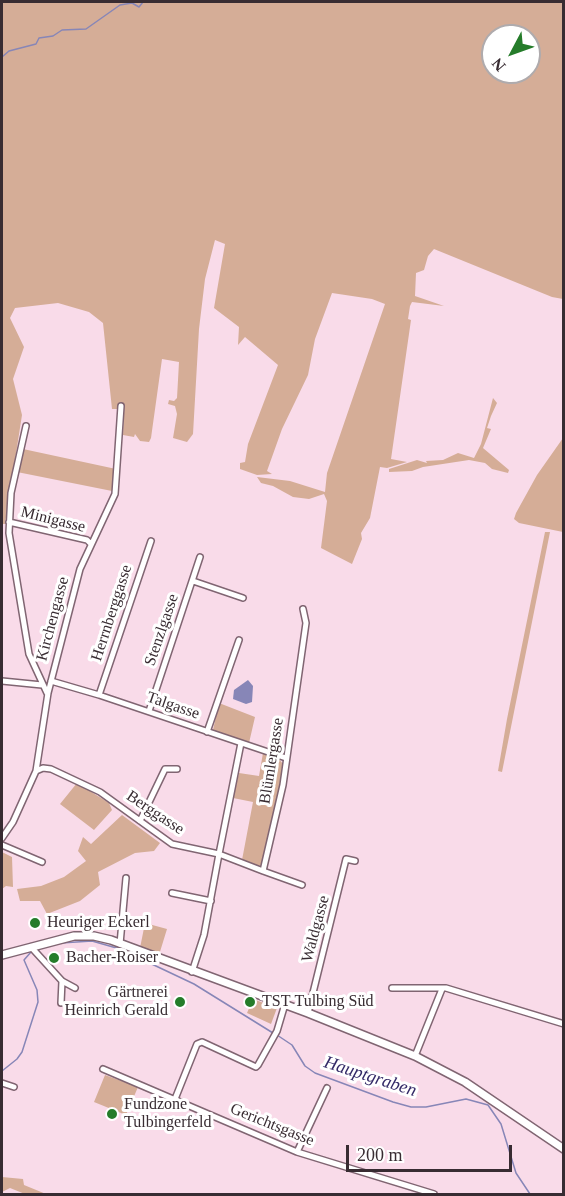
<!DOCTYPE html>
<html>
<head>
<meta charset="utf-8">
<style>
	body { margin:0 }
	#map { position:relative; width:565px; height:1196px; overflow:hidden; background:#f9dbe9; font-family:Georgia,serif }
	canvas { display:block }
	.frame { position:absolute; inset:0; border:3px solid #382c32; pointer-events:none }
	.north { position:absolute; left:481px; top:24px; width:60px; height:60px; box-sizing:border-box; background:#fff; border:2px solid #afabad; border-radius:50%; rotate:229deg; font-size:16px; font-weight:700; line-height:24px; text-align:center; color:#382c32 }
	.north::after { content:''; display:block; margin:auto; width:21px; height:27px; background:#257c2a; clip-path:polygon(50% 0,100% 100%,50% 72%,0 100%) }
	.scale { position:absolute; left:346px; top:1145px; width:166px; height:27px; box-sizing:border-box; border:3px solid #382c32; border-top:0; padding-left:8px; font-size:18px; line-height:21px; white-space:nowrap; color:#382c32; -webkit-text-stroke:4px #fff; paint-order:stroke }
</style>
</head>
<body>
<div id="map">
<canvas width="565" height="1196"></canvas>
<div class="frame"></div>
<div class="north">N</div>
<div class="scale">200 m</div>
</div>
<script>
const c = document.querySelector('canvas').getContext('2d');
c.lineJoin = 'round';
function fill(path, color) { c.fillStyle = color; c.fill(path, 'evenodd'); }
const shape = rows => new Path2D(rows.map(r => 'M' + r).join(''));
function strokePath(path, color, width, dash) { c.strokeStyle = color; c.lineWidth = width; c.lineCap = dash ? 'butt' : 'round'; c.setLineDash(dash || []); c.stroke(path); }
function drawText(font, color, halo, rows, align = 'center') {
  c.font = font + ' Georgia,serif'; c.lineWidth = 6; c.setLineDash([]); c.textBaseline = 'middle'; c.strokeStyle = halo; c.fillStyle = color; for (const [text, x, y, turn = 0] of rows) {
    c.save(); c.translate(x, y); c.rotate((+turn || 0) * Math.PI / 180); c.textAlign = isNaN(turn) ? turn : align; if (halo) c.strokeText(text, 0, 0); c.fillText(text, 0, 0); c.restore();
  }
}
fill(shape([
	[2,2,563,2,563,299,552,297,434,249,428,256,424,270,416,273,415,296,444,306,412,302,410,306,408,319,411,320,391,459,407,462,387,468,380,467,370,518,361,533,362,539,352,564,321,548,327,501,324,494,309,499,293,497,273,486,261,483,257,477,290,481,325,492,327,473,385,304,372,299,332,293,315,339,308,375,282,429,267,471,272,474,257,475,240,469,240,463,245,462,248,444,278,365,245,337,238,345,239,327,214,308,225,244,215,240,205,279,199,329,193,434,187,442,173,438,177,414,175,406,168,404,169,400,174,401,177,398,179,362,162,359,151,438,149,442,140,441,135,434,134,437,123,435,124,409,112,409,103,323,89,312,58,303,15,308,10,318,24,347,13,379,22,415,5,524,2,524],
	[493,36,529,36,529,72,493,72],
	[493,398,497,403,491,416,487,428,491,429,483,448,509,470,508,473,492,469,485,463,469,460,423,467,412,471,389,472,389,469,417,460,427,463,426,461,443,460,458,453,474,458,481,444],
	[563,438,563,532,519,523,514,519,516,513,537,475],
	[23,449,116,469,112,491,17,472],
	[545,532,550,532,502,772,498,771,507,719],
	[219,703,255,717,249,743,213,730],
	[263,753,279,759,283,764,283,773,263,863,259,866,242,860,253,802,233,798,239,773,259,776],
	[77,783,109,803,112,810,94,830,60,804],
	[122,815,160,843,154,851,135,853,98,872,100,885,80,901,47,914,40,901,20,901,17,889,41,886,64,877,86,861,78,851,83,837,91,844],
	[2,852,12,857,13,887,6,886,2,889],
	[145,923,167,929,159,955,140,948],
	[253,999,277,1008,271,1024,247,1013],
	[105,1075,138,1087,126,1115,94,1102],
	[2,1177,23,1179,24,1185,46,1194,25,1194,10,1188,2,1192]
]), '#d5ad97');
fill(shape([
	[248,680,253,686,252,702,246,704,233,699,234,690]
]), '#8786b7');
strokePath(shape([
	[2,57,9,51,36,44,39,38,53,36,62,30,86,29,120,5,132,3,139,7,143,2],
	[61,943,92,941,120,949,194,984,273,1033],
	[277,1035,292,1045,305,1066,315,1073,393,1102,411,1107,426,1107,466,1099,488,1105,501,1124,516,1173,530,1194],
	[2,1071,17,1059,22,1052,38,1002,37,990,24,960,31,952]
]), '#8786b7', 1.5);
const minor = shape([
	[26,426,11,493,9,533,29,654,47,693],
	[9,522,87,540,91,544],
	[193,581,243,598],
	[2,681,42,685],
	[51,681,99,695,286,758],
	[99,695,151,541],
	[149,711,200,557],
	[207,732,239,640],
	[241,743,219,854,263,871,283,785,306,623,303,609],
	[36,771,43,768,51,769,100,792,172,844,219,854,204,935,192,972],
	[140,821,165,769,177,769],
	[2,838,13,822,36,771,48,693,80,569,115,494,121,406],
	[2,845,42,862],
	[263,871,302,885],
	[172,893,211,901],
	[120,944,126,878],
	[31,947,62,981,75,988],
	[392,988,446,988,564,1024],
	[61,1003,62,981],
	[308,1013,346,859,355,861],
	[415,1056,442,989],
	[103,1069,297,1152,434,1194],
	[2,1083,14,1087],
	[175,1099,197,1044,202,1042,256,1067,258,1065,277,1031,285,1004],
	[297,1152,327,1088]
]);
const tertiary = shape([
	[2,955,74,936,94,936,111,940,308,1013,415,1056,465,1082,564,1149]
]);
strokePath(minor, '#806572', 8);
strokePath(tertiary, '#806572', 10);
strokePath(minor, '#fff', 5);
strokePath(tertiary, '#fff', 7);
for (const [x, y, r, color] of [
	[35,923,6,"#257c2a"],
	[54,958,6,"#257c2a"],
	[180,1002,6,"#257c2a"],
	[250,1002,6,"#257c2a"],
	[112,1114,6,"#257c2a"]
]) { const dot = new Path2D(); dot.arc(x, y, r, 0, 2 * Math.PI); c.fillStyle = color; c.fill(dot); strokePath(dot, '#fff', 2); }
drawText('16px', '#382c32', '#fff', [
	["Minigasse",53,520,14],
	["Herrnberggasse",112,613,-72],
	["Kirchengasse",53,619,-75],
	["Stenzlgasse",162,630,-71],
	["Talgasse",173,706,19],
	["Blümlergasse",272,761,-81],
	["Berggasse",155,813,34],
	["Waldgasse",316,929,-75],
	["Gerichtsgasse",272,1125,22]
]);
drawText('16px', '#382c32', '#fff', [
	["Heuriger Eckerl",47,923],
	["Bacher-Roiser",66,958],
	["Gärtnerei",168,993,"right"],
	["Heinrich Gerald",168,1011,"right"],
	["TST Tulbing Süd",262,1002],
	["Fundzone",124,1105],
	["Tulbingerfeld",124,1123]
], 'left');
drawText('italic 18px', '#342b68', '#fff', [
	["Hauptgraben",370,1077,18]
]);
</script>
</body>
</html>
